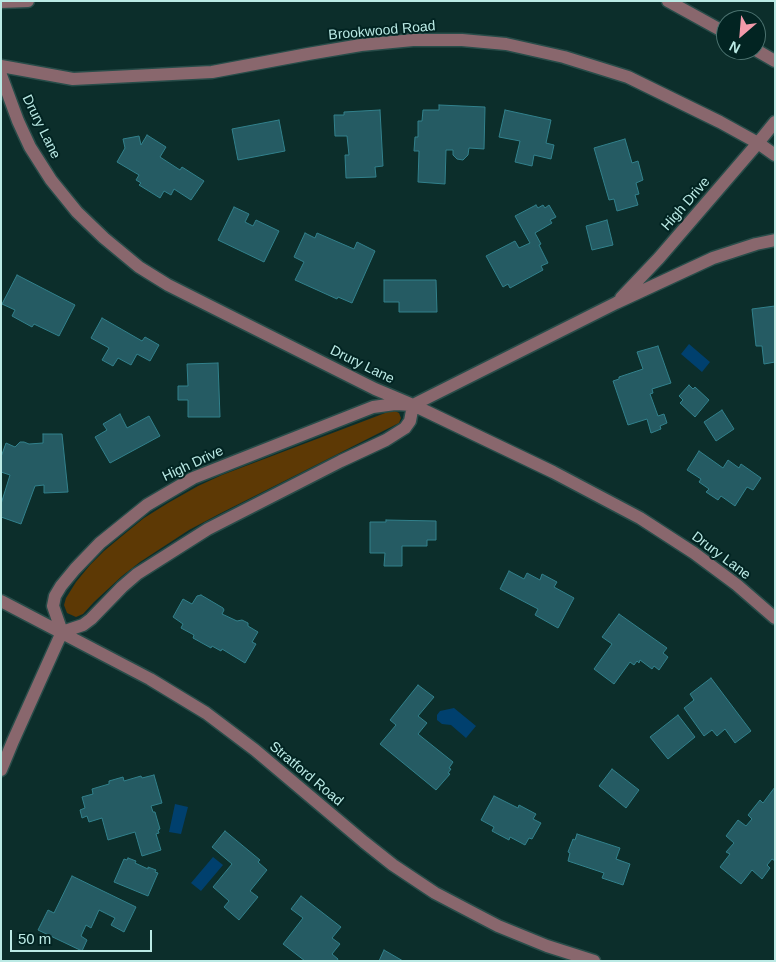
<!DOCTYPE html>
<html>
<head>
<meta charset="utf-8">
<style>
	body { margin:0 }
	#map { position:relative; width:776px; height:962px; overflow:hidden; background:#0c2e2b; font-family:Helvetica,sans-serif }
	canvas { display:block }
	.frame { position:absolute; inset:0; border:2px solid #bbeae5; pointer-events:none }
	.north { position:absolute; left:716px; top:10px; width:50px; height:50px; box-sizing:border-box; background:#022422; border:1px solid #4c7370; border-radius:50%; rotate:207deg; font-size:14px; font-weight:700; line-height:20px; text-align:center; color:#bbeae5 }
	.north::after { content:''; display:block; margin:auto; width:18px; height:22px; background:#f39aaa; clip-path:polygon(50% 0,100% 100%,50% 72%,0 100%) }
	.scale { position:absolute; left:10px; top:930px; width:142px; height:22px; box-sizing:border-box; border:2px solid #bbeae5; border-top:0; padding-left:6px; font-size:15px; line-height:18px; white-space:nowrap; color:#bbeae5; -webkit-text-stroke:4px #022422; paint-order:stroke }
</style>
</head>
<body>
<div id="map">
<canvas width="776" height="962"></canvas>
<div class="frame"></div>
<div class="north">N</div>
<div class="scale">50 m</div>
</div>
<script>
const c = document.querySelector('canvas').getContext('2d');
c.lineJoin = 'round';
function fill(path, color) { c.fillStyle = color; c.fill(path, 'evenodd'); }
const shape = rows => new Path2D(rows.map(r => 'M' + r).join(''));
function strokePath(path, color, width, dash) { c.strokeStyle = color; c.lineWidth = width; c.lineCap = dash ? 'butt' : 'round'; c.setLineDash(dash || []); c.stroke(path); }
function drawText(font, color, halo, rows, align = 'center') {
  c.font = font + ' Helvetica,sans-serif'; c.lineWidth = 4; c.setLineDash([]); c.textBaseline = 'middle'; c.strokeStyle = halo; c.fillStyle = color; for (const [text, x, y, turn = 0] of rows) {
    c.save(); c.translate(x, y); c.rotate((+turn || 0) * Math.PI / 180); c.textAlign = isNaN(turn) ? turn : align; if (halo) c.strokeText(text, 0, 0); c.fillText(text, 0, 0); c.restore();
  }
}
fill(shape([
	[393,410,399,413,401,418,399,423,219,514,189,530,140,562,122,576,94,602,83,614,76,617,67,613,64,605,66,598,76,582,90,565,104,551,122,536,144,518,168,503,198,486,222,475]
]), '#5d3905');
fill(shape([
	[689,344,710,362,702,372,681,354],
	[454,708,476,726,466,738,451,725,442,724,437,720,437,715,440,711],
	[175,804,188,807,181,834,169,832],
	[213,857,223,865,201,891,191,883]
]), '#00406e');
const building = shape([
	[439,105,485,107,484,149,469,148,468,155,463,160,457,159,453,155,453,150,446,150,445,184,418,182,419,151,414,151,415,137,418,137,418,121,422,121,423,110,439,110,439,105],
	[380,110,383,166,375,167,376,177,346,178,345,155,349,155,347,136,335,136,334,115,344,115,344,112,380,110],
	[505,110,551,120,546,143,554,145,551,159,534,155,532,166,515,162,520,141,499,137,505,110],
	[279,120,285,151,238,160,232,129,279,120],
	[147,135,166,147,160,157,180,170,182,167,204,181,191,200,174,189,171,195,164,191,160,198,139,185,141,183,136,180,139,175,117,162,125,148,123,139,139,136,141,145,147,135],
	[625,139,632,163,638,161,643,180,636,183,639,194,635,195,638,205,617,211,614,199,609,200,594,148,625,139],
	[536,205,538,208,543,205,545,208,549,205,556,217,550,220,552,223,535,233,541,244,539,245,548,263,541,266,543,270,510,288,508,284,503,287,486,256,515,241,519,248,530,243,515,216,536,205],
	[234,207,249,214,245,222,253,226,256,220,279,231,264,262,218,240,234,207],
	[607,220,613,245,592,250,586,226,607,220],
	[305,233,315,238,317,233,354,249,357,242,375,251,352,303,338,297,337,299,295,280,304,262,294,257,305,233],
	[17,275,75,305,59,336,34,324,32,327,12,316,15,310,2,304,17,275],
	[384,280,436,280,437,312,399,312,399,302,384,302,384,280],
	[775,306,775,362,764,364,762,346,756,346,752,309,775,306],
	[102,318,142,341,145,337,159,345,150,361,137,354,131,365,118,358,113,366,102,360,109,348,91,338,102,318],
	[658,346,671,383,652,389,653,393,650,394,658,416,664,414,667,423,660,426,661,429,651,433,647,419,628,425,613,381,619,379,619,377,643,369,637,352,658,346],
	[218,363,220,417,188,417,188,400,178,400,178,386,188,386,187,364,218,363],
	[689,385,693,389,695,387,709,400,695,417,680,403,683,400,679,396,689,385],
	[722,410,734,429,716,441,704,422,722,410],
	[120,414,127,428,149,416,160,436,110,463,95,437,107,430,103,424,120,414],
	[43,434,62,434,68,492,44,493,44,485,35,486,21,524,1,517,1,504,10,475,1,472,1,457,6,443,15,447,20,442,24,442,29,444,43,443,43,434],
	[699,451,723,468,728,460,739,468,741,464,761,478,753,490,747,487,735,506,721,496,718,500,706,492,709,489,699,482,701,479,687,470,699,451],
	[386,520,436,521,436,540,427,540,427,546,402,546,402,566,384,566,385,553,370,553,370,522,386,522,386,520],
	[509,571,524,579,527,573,540,580,542,574,557,582,554,587,574,598,558,628,535,615,538,609,500,589,509,571],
	[201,595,223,608,224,610,222,614,237,621,242,620,248,623,248,626,258,632,252,642,256,644,245,663,222,649,221,651,212,646,211,648,193,638,194,635,181,628,183,624,173,617,183,599,192,604,197,596,201,595],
	[619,614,667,648,663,653,668,657,659,670,654,666,652,669,640,660,639,663,637,661,634,665,630,662,614,684,594,669,612,644,602,637,619,614],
	[711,678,751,731,735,743,725,729,717,736,712,730,704,736,684,708,694,700,690,694,711,678],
	[418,685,434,697,418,716,427,723,418,734,453,762,449,768,451,769,448,773,450,774,436,790,380,744,396,725,390,720,418,685],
	[678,715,695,737,668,759,650,737,678,715],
	[612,769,639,790,626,808,599,786,612,769],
	[154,775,162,803,151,806,153,812,155,812,160,829,158,830,159,833,156,834,161,850,142,856,135,832,108,840,102,818,89,822,87,816,82,818,80,810,85,808,82,797,93,794,92,789,109,784,109,781,123,777,124,781,141,776,142,778,154,775],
	[775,787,775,861,772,859,767,865,770,868,762,879,752,870,741,884,720,867,730,854,726,852,734,843,726,836,738,820,746,826,752,819,748,815,760,800,763,803,775,787],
	[494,796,518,808,519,805,536,814,533,819,541,823,532,839,529,838,525,845,510,837,509,840,492,831,494,827,481,820,494,796],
	[225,831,260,860,258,862,267,870,250,891,258,897,239,920,224,907,229,901,213,887,232,864,212,847,225,831],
	[577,834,620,848,616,859,630,864,623,885,602,878,604,873,568,861,570,853,568,852,573,839,575,840,577,834],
	[128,858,136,861,135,863,148,869,148,867,156,870,155,872,158,873,148,896,114,882,124,859,127,860,128,858],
	[72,876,136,907,124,932,111,925,115,918,99,910,91,928,86,925,81,936,87,940,82,951,38,930,48,910,54,913,72,876],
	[301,896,341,927,332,938,340,944,332,954,338,959,337,961,305,961,283,944,303,918,291,909,301,896],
	[384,950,403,961,379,961,384,950]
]);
fill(building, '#255b63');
strokePath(building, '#32818c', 1);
const minor = shape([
	[668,1,726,33],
	[1,2,28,1],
	[756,50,775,61],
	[1,66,73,79,212,72,308,54,361,45,413,40,462,40,506,44,564,57,628,77,720,122,758,143,775,155],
	[1,75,18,121,30,147,51,180,77,212,104,238,139,267,168,285,375,389,413,405,553,472,640,518,694,553,737,585,775,618],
	[621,298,659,258,758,143,775,122],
	[1,601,150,679,206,713,255,750,364,842,393,865,435,893,498,926,547,946,594,961],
	[62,632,83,625,91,619,122,587,137,574,208,529,341,461,386,440,405,428,410,421,413,405],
	[1,770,13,741,62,632,53,606,55,596,61,586,75,569,100,543,147,505,193,478,373,407,395,404,413,405,616,303,713,258,756,244,775,240]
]);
strokePath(minor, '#284c49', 15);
strokePath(minor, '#89676d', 12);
drawText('14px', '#bbeae5', '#022422', [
	["Brookwood Road",382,31,-5],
	["Drury Lane",41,127,64],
	["High Drive",686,204,-49],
	["Drury Lane",362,365,26],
	["High Drive",193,464,-25],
	["Drury Lane",721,556,37],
	["Stratford Road",306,774,40]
]);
</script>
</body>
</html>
